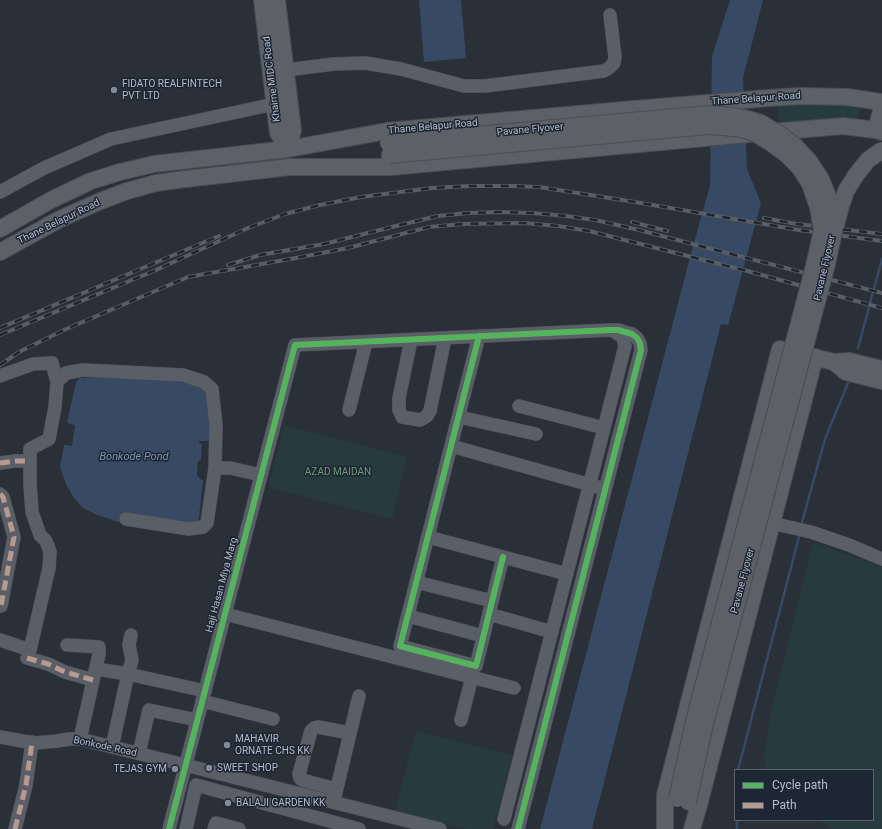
<!DOCTYPE html>
<html>
<head>
<meta charset="utf-8">
<style>
	body { margin:0 }
	#map { position:relative; width:882px; height:829px; overflow:hidden; background:#2a3038; font-family:Roboto,sans-serif }
	canvas { display:block }
	.legend { position:absolute; left:734px; top:769px; width:140px; height:52px; box-sizing:border-box; background:#1d2633; border:1px solid #59626f; margin:0; padding:5px 7px; list-style:none; font-size:12px; color:#b4bcc9 }
	.legend li { display:flex; align-items:center; gap:8px; height:20px }
	.legend b { width:20px; border:1px solid #59626f }
</style>
</head>
<body>
<div id="map">
<canvas width="882" height="829"></canvas>
<ul class="legend">
<li><b style="height:5px;background:#56b35d"></b>Cycle path</li>
<li><b style="height:5px;background:#b69a8f"></b>Path</li>
</ul>
</div>
<script>
const c = document.querySelector('canvas').getContext('2d');
c.lineJoin = 'round';
function fill(path, color) { c.fillStyle = color; c.fill(path, 'evenodd'); }
const shape = rows => new Path2D(rows.map(r => 'M' + r).join(''));
function strokePath(path, color, width, dash) { c.strokeStyle = color; c.lineWidth = width; c.lineCap = dash ? 'butt' : 'round'; c.setLineDash(dash || []); c.stroke(path); }
function drawText(font, color, halo, rows, align = 'center') {
  c.font = font + ' Roboto,sans-serif'; c.lineWidth = 3; c.setLineDash([]); c.textBaseline = 'middle'; c.strokeStyle = halo; c.fillStyle = color; for (const [text, x, y, turn = 0] of rows) {
    c.save(); c.translate(x, y); c.rotate((+turn || 0) * Math.PI / 180); c.textAlign = isNaN(turn) ? turn : align; if (halo) c.strokeText(text, 0, 0); c.fillText(text, 0, 0); c.restore();
  }
}
fill(shape([
	[803,103,846,103,861,106,858,120,779,124,778,105],
	[284,425,407,457,392,519,268,487],
	[813,542,882,567,882,829,832,829,818,820,873,820,873,770,765,770,764,756,770,715],
	[416,731,512,755,493,829,467,829,395,811]
]), '#273a3e');
fill(shape([
	[419,0,461,0,466,58,424,62],
	[730,0,763,0,743,78,747,169,761,203,728,325,721,324,592,829,540,829,688,265,710,185,712,56],
	[134,376,150,377,187,383,199,386,206,390,209,395,210,441,199,441,199,443,202,444,201,460,198,461,197,475,200,479,203,480,198,526,132,525,115,521,95,514,83,508,74,498,66,484,60,467,64,445,72,446,75,425,67,423,76,382,80,378]
]), '#384963');
strokePath(shape([
	[858,348,882,259],
	[801,526,825,439,848,383],
	[738,770,800,533],
	[737,829,737,820]
]), '#384963', 2.5);
const minor = shape([
	[286,70,334,64,365,63,401,69,464,86,485,86,604,71,609,68,614,63,615,57,610,15],
	[0,192,44,168,111,139,284,102],
	[479,336,400,646,476,666,503,557],
	[411,340,399,398,399,410,402,417,420,420,427,416,430,411,445,338],
	[0,376,33,364,52,363,57,382,55,407,49,439,30,449,30,484,32,512,40,535,46,541,50,552,49,568,30,650,0,640],
	[57,382,66,373,83,370,183,375,204,382,212,389,216,425,215,468,207,523,203,527,189,529,126,519],
	[519,406,604,428],
	[349,410,366,342],
	[459,417,536,434],
	[451,446,598,487],
	[0,463,15,461,30,461],
	[215,468,230,468,261,475],
	[0,494,3,497,14,537,1,606],
	[771,523,811,532,849,545,882,559],
	[428,537,567,574],
	[416,582,492,601],
	[225,614,514,688],
	[489,614,552,632],
	[408,616,483,636],
	[67,645,99,647,99,654,80,739],
	[27,658,48,664,65,672,93,680],
	[96,669,128,674,205,691],
	[202,701,273,719],
	[461,720,472,677],
	[0,737,22,741,36,743,57,741,70,739,80,739,185,765,440,829],
	[112,747,128,674,132,660,129,645,131,635],
	[139,753,149,710,197,720],
	[336,789,302,780,300,778,299,774,311,731,314,728,318,727,350,733],
	[335,796,359,696],
	[504,819,625,346,623,338,618,334,612,330],
	[15,829,26,785,32,742],
	[169,829,295,345,610,330,618,330,632,334,637,338,640,343,641,350,518,829],
	[186,829,196,785,359,829],
	[214,829,216,823,239,829]
]);
const major = shape([
	[262,0,278,133,288,149],
	[277,0,293,130,288,149],
	[876,130,882,107],
	[0,229,51,200,91,181,120,172,154,164,288,149,387,131,634,109,769,98,802,96,847,97,882,102],
	[0,252,60,219,98,202,127,191,156,183,185,179,290,167,391,167,748,134,843,126,876,130,882,132],
	[834,362,846,372,882,381],
	[665,829,665,795,780,349,834,362,849,361,882,369],
	[692,829,699,805,815,357]
]);
strokePath(minor, '#484c53', 14);
strokePath(major, '#484c55', 18);
strokePath(minor, '#5a5e66', 13);
strokePath(major, '#5c6168', 16);
const rail = shape([
	[764,218,797,224,882,234],
	[632,222,667,231],
	[228,265,260,255,324,244,400,225,438,216,468,213,498,212,533,213,566,216,595,220,635,229,882,293],
	[0,328,219,236],
	[0,335,156,270,248,228,285,214,320,205,361,197,432,188,470,186,512,186,539,187,635,202,799,230,882,241],
	[0,365,19,352,64,330,188,277,296,258,348,248,429,227,462,224,524,223,558,226,589,231,751,272,882,308]
]);
strokePath(rail, '#595d64', 4);
strokePath(rail, '#1d2633', 2.5, [8]);
const majorBridge = shape([
	[388,143,708,114,724,115,744,118,761,123,778,133,794,145,809,161,821,179,831,204,834,232,826,268,705,724,688,802],
	[389,155,708,126,723,127,742,129,756,134,771,143,786,154,800,168,810,184,818,207,822,230,814,266,694,721,677,799],
	[836,225,841,206,846,191,856,175,868,160,882,150]
]);
strokePath(majorBridge, '#484c55', 18, []);
strokePath(majorBridge, '#5c6168', 16);
strokePath(shape([
	[0,463,15,461,30,461],
	[0,494,3,497,14,537,1,606],
	[27,658,48,664,65,672,93,680],
	[15,829,26,785,32,742]
]), '#b69a8f', 5, [10, 5]);
strokePath(shape([
	[479,336,400,646,476,666,503,557],
	[169,829,295,345,610,330,618,330,632,334,637,338,640,343,641,350,518,829]
]), '#56b35d', 6);
for (const [x, y, r, color] of [
	[114,90,4,"#848b96"],
	[227,745,4,"#848b96"],
	[209,768,4,"#848b96"],
	[175,769,4,"#848b96"],
	[228,803,4,"#848b96"]
]) { const dot = new Path2D(); dot.arc(x, y, r, 0, 2 * Math.PI); c.fillStyle = color; c.fill(dot); strokePath(dot, '#1d2633', 1.5); }
drawText('10px', '#b4bcc9', '#1d2633', [
	["Khairne MIDC Road",272,79,-97],
	["Thane Belapur Road",756,99,-4],
	["Thane Belapur Road",433,127,-5],
	["Pavane Flyover",530,130,-5],
	["Thane Belapur Road",59,222,-26],
	["Pavane Flyover",825,268,-77],
	["Pavane Flyover",743,581,-75],
	["Haji Hasan Miya Marg",222,585,-75],
	["Bonkode Road",105,747,12]
]);
drawText('10px', '#b4bcc9', '#1d2633', [
	["FIDATO REALFINTECH",122,84],
	["PVT LTD",122,96],
	["MAHAVIR",235,739],
	["ORNATE CHS KK",235,751],
	["SWEET SHOP",217,768],
	["TEJAS GYM",167,769,"right"],
	["BALAJI GARDEN KK",236,803]
], 'left');
drawText('10px', '#6b9a76', '#1d2633', [
	["AZAD MAIDAN",338,472]
]);
drawText('italic 11px', '#7c92b1', '#1d2633', [
	["Bonkode Pond",134,457]
]);
</script>
</body>
</html>
